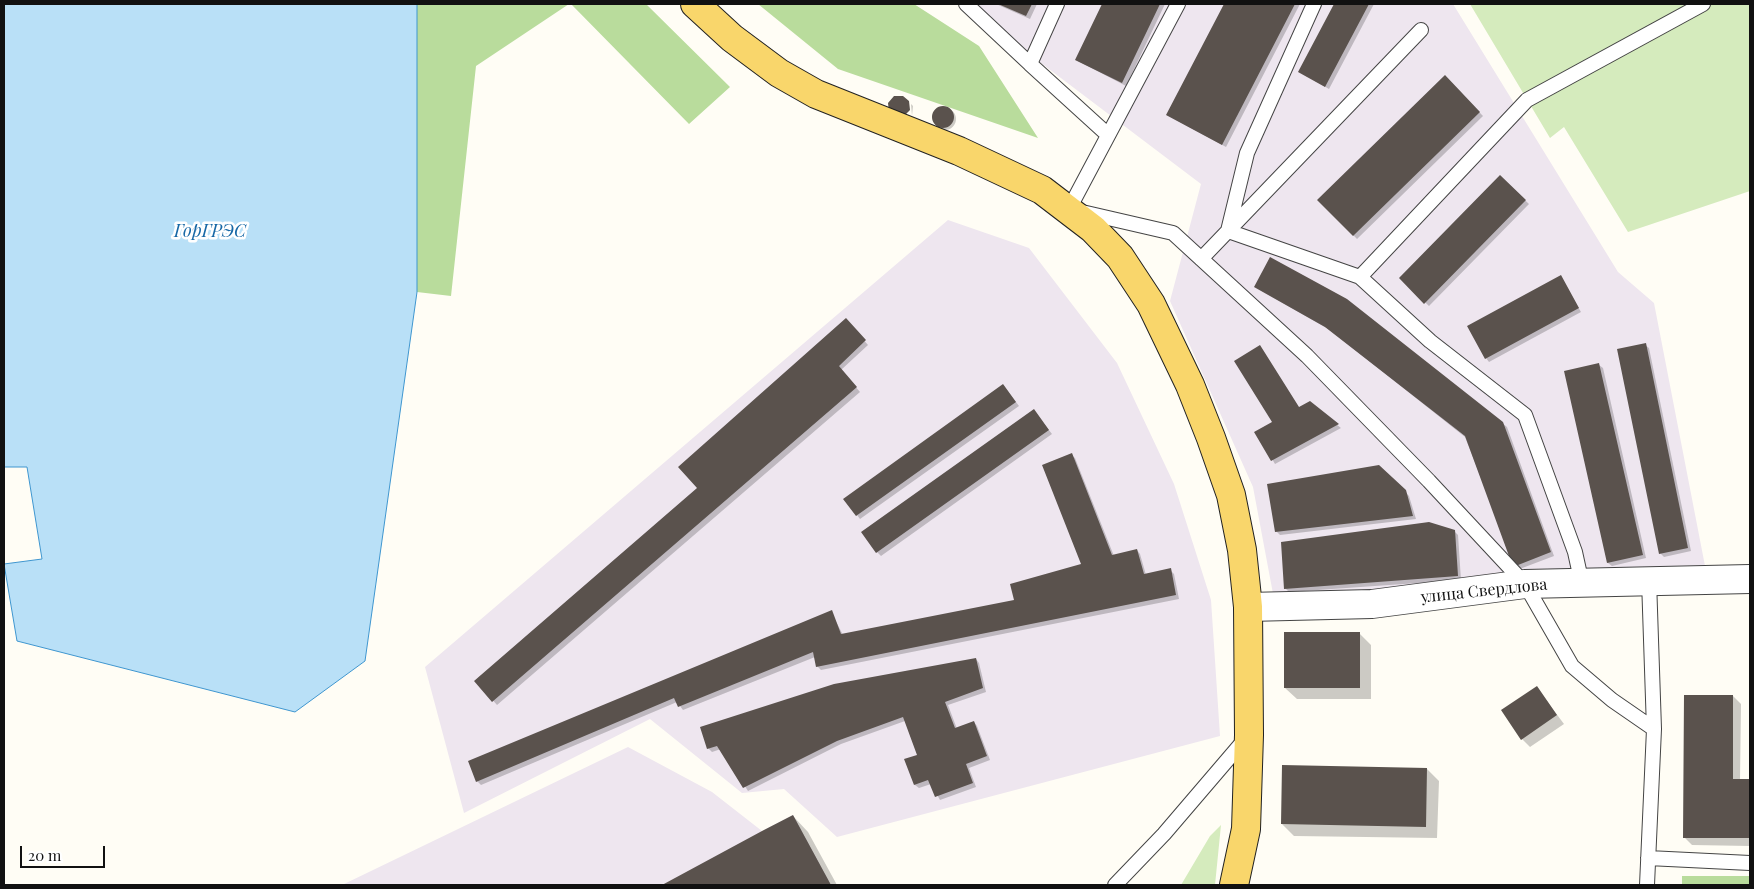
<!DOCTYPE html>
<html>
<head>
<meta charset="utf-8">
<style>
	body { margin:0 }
	#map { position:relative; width:1754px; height:889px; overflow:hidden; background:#fffdf5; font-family:"Playfair Display",serif }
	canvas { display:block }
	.frame { position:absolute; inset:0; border:5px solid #111; pointer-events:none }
	.scale { position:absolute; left:20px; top:846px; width:85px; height:22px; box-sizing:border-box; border:2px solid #111; border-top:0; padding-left:6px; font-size:15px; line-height:18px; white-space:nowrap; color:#111; -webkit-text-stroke:4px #fff; paint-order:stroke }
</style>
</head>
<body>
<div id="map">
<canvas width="1754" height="889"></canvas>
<div class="frame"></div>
<div class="scale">20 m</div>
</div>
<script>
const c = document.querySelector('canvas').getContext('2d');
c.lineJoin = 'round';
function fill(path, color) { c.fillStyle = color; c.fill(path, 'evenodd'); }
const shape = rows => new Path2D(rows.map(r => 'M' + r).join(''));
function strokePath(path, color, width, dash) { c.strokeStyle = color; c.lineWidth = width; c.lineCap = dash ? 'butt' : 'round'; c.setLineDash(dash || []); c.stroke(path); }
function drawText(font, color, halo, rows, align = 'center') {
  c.font = font + ' "Playfair Display",serif'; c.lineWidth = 5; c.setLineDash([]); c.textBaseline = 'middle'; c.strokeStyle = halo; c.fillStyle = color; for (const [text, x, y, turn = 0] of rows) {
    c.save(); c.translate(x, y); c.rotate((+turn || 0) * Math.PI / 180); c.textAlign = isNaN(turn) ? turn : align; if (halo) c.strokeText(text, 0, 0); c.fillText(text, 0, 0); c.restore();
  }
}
fill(shape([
	[963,4,1453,4,1618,272,1654,303,1706,571,1274,599,1253,487,1170,301,1201,184],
	[948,220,1029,248,1117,363,1174,484,1211,600,1220,736,837,837,784,789,742,793,650,719,464,813,425,667],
	[628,747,712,792,762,831,793,815,831,885,342,885]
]), '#eee6ef');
fill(shape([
	[1470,4,1750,4,1750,191,1628,232,1564,127,1550,138],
	[1221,825,1215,885,1181,885,1210,836]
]), '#d5ebbd');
fill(shape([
	[417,4,569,4,476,66,451,296,417,292],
	[571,4,646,4,730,87,689,124],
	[758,4,914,4,979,46,1038,138,838,69],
	[1682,876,1750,876,1750,885,1682,885]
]), '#b9dc9c');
const water = shape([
	[4,4,417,4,417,292,365,661,295,712,17,641,4,564,42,559,27,467,4,467,4,4]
]);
fill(water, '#b9e0f7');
strokePath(water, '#3f96cf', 1);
fill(shape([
	[996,4,1037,4,1030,19],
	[1103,4,1165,4,1126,86,1076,60],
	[1225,4,1300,4,1226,147,1167,115],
	[1336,4,1374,4,1329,89,1300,72],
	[1445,77,1483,116,1357,239,1319,200],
	[911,104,913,106,912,116],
	'934 119a11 11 0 1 1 22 0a11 11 0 1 1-22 0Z',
	[1500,176,1529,204,1429,306,1400,278],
	[1560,276,1581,312,1489,362,1486,358],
	[1255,287,1502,423,1507,427,1554,556,1517,570,1465,437,1330,330],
	[846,320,868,345,841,370,860,392,497,705,476,681,699,489],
	[1645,345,1649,348,1691,551,1664,557,1660,553],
	[1260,347,1299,408,1310,403,1341,428,1275,464,1256,432,1274,423],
	[1599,365,1603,368,1646,558,1612,566,1608,563],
	[1003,385,1019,406,860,519,857,515],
	[1034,411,1052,434,881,556,877,552,863,533],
	[1071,455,1075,458,1114,556,1137,550,1140,554,1146,575,1170,570,1174,574,1179,599,821,670,817,666,815,657,683,710,677,702,481,785,477,781,831,612,843,635,1016,601,1083,565],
	[1379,466,1409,496,1416,519,1280,535,1276,531],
	[1454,531,1458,535,1461,580,1289,592,1285,588],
	[1359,633,1371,645,1371,699,1297,699,1285,688],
	[976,659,979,663,986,692,948,705,957,729,974,722,977,726,990,760,969,768,976,787,940,800,931,784,919,788,915,785,918,756,905,721,841,744,748,791,721,749,712,752,708,748],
	[1537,688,1564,724,1530,747,1522,739],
	[1733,696,1741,704,1740,780,1750,780,1750,846,1692,845,1684,837],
	[1427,769,1439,781,1437,838,1294,836,1282,824],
	[793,816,808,832,837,885,665,885]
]), '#0003');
fill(shape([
	[998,4,1032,4,1026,16],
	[1102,4,1160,4,1122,83,1075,60],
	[1224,4,1295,4,1222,145,1166,115],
	[1334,4,1369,4,1325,87,1298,72],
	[1445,75,1480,112,1353,236,1317,200],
	[894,96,903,96,909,101,910,110,904,116,889,112,888,103],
	'932 117a11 11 0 1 1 22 0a11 11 0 1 1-22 0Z',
	[1500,175,1526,200,1424,304,1399,278],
	[1270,257,1347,299,1503,422,1551,552,1513,567,1465,436,1325,327,1254,287],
	[1561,275,1579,308,1485,359,1467,326],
	[846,318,866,340,839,366,857,387,492,702,474,681,697,488,678,467],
	[1646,343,1688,548,1659,554,1617,349],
	[1260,345,1299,407,1310,401,1339,424,1271,461,1254,432,1272,422,1234,361],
	[1599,363,1643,555,1607,563,1564,371],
	[1003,384,1016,402,856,516,843,499],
	[1034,409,1049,430,876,553,861,532],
	[1072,453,1112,555,1137,549,1144,574,1171,568,1176,595,816,667,813,652,678,707,674,698,476,782,468,761,832,610,841,634,1014,600,1010,584,1081,564,1042,465],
	[1379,465,1406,490,1413,516,1275,532,1267,484],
	[1429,522,1455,530,1458,576,1284,589,1281,542],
	[1284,632,1360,632,1360,688,1284,688],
	[976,658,983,688,945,702,955,728,974,721,987,756,966,764,973,783,935,797,928,780,914,785,904,759,917,755,903,717,837,741,743,788,717,746,707,749,700,727,834,684],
	[1537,686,1557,715,1521,740,1501,710],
	[1684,695,1733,695,1733,779,1750,779,1750,838,1683,838],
	[1282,765,1427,768,1426,827,1281,824],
	[793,815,831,885,662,885,762,831]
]), '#5a524d');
const service = shape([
	[966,4,1030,64],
	[1057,4,1030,64,1108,135],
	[1178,4,1069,209,1173,233,1307,356,1429,481,1525,584,1572,666,1612,700,1654,729],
	[1314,4,1247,153,1228,231,1360,277,1527,100,1703,4],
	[1201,259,1421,30],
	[1360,277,1430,341,1525,415,1575,552,1582,584],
	[1648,858,1750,863],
	[1115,885,1164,834,1247,737],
	[1647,885,1654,729,1649,580]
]);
const minor = shape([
	[1248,607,1372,604,1525,584,1750,579]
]);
const primary = shape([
	[695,4,732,38,779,73,816,94,959,151,1042,190,1093,229,1120,257,1151,304,1190,385,1211,438,1231,495,1242,550,1248,607,1249,735,1246,829,1234,885]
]);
strokePath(service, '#444', 16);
strokePath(minor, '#444', 30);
strokePath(primary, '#222', 30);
strokePath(service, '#fff', 14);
strokePath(minor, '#fff', 28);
strokePath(primary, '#f9d66b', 28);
drawText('16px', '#111', '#fff', [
	["улица Свердлова",1484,591,-6]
]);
drawText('italic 18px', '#1768a6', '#fff', [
	["ГорГРЭС",210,231]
]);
</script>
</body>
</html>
